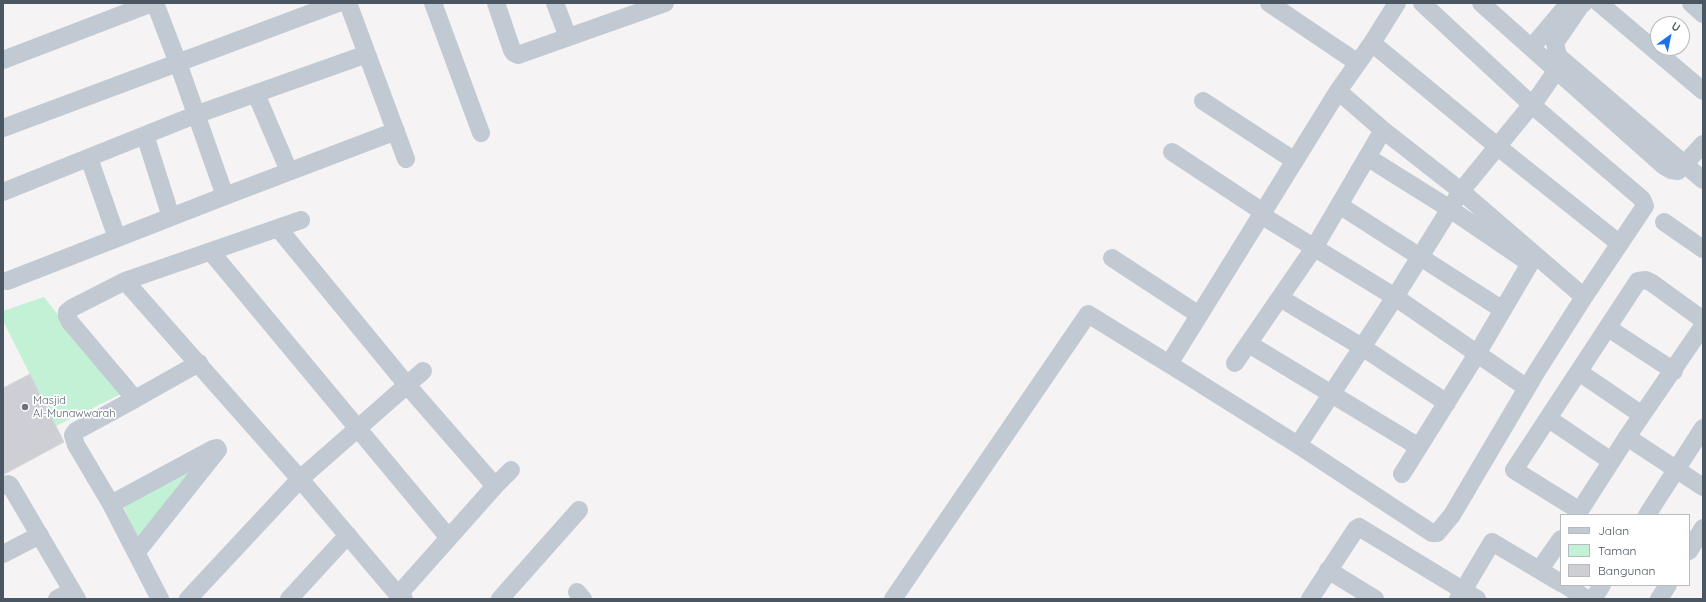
<!DOCTYPE html>
<html>
<head>
<meta charset="utf-8">
<style>
	body { margin:0 }
	#map { position:relative; width:1706px; height:602px; overflow:hidden; background:#f5f3f3; font-family:Quicksand,sans-serif }
	canvas { display:block }
	.frame { position:absolute; inset:0; border:4px solid #4a5661; pointer-events:none }
	.legend { position:absolute; left:1560px; top:514px; width:130px; height:72px; box-sizing:border-box; background:#fff; border:1px solid #b7bbc0; margin:0; padding:5px 7px; list-style:none; font-size:12px; color:#4a5661 }
	.legend li { display:flex; align-items:center; gap:8px; height:20px }
	.legend b { width:20px; border:1px solid #b7bbc0 }
	.north { position:absolute; left:1650px; top:16px; width:40px; height:40px; box-sizing:border-box; background:#fff; border:1px solid #b7bbc0; border-radius:50%; rotate:33deg; font-size:11px; font-weight:700; line-height:16px; text-align:center; color:#4a5661 }
	.north::after { content:''; display:block; margin:auto; width:14px; height:18px; background:#1a73e8; clip-path:polygon(50% 0,100% 100%,50% 72%,0 100%) }
</style>
</head>
<body>
<div id="map">
<canvas width="1706" height="602"></canvas>
<div class="frame"></div>
<ul class="legend">
<li><b style="height:5px;background:#c1cad2"></b>Jalan</li>
<li><b style="height:11px;background:#c3f1d5"></b>Taman</li>
<li><b style="height:11px;background:#cdcfd5"></b>Bangunan</li>
</ul>
<div class="north">U</div>
</div>
<script>
const c = document.querySelector('canvas').getContext('2d');
c.lineJoin = 'round';
function fill(path, color) { c.fillStyle = color; c.fill(path, 'evenodd'); }
const shape = rows => new Path2D(rows.map(r => 'M' + r).join(''));
function strokePath(path, color, width, dash) { c.strokeStyle = color; c.lineWidth = width; c.lineCap = dash ? 'butt' : 'round'; c.setLineDash(dash || []); c.stroke(path); }
function drawText(font, color, halo, rows, align = 'center') {
  c.font = font + ' Quicksand,sans-serif'; c.lineWidth = 3.5; c.setLineDash([]); c.textBaseline = 'middle'; c.strokeStyle = halo; c.fillStyle = color; for (const [text, x, y, turn = 0] of rows) {
    c.save(); c.translate(x, y); c.rotate((+turn || 0) * Math.PI / 180); c.textAlign = isNaN(turn) ? turn : align; if (halo) c.strokeText(text, 0, 0); c.fillText(text, 0, 0); c.restore();
  }
}
fill(shape([
	[44,297,121,394,56,426,3,321,3,311],
	[205,459,138,541,123,505]
]), '#c3f1d5');
const building = shape([
	[30,374,64,442,3,475,3,388,30,374]
]);
fill(building, '#cdcfd5');
strokePath(building, '#d7d9de', 1);
strokePath(shape([
	[348,3,406,159],
	[433,3,481,133],
	[496,3,512,50,514,53,518,55,665,3],
	[555,3,568,37],
	[1269,3,1358,63],
	[1397,3,1372,43,1338,91,1169,364,1298,445,1432,533,1437,533,1452,515,1537,371,1584,297,1645,206,1642,199,1532,105,1422,3],
	[1481,3,1664,166,1671,170,1678,171,1703,144],
	[1584,3,1581,5,1555,43,1558,56,1703,180],
	[1599,3,1703,91],
	[1691,3,1703,14],
	[1372,43,1498,147,1620,244],
	[1532,47,1569,3],
	[3,60,152,3],
	[1338,91,1383,130,1461,191,1584,297],
	[256,94,289,171],
	[1203,101,1295,161],
	[3,128,338,3],
	[145,135,171,217],
	[1172,152,1263,212],
	[1367,157,1450,209,1525,260],
	[89,158,117,238],
	[3,192,195,115,367,54],
	[225,196,396,131],
	[1339,205,1503,310],
	[1261,215,1395,297,1527,388],
	[1664,222,1703,249],
	[278,228,407,385,495,486],
	[211,252,449,538],
	[1112,258,1199,315],
	[7,281,225,196,178,63,155,3],
	[125,281,300,479,393,589,404,599],
	[1280,298,1362,347,1447,403],
	[1608,328,1674,371],
	[1249,344,1419,447],
	[1235,363,1314,248,1383,130],
	[1579,372,1642,415],
	[135,399,199,363],
	[1549,419,1611,461],
	[1627,437,1703,487],
	[1298,445,1395,297,1461,191,1538,97,1556,71],
	[1402,474,1477,354,1535,255],
	[3,486,8,484,10,485,77,599],
	[111,504,213,449,217,448,218,450,136,553],
	[1580,511,1514,470,1638,281,1646,280,1652,283,1703,320],
	[1577,515,1627,437,1703,326],
	[1647,515,1703,428],
	[1689,551,1703,528],
	[3,554,40,535],
	[1540,569,1561,539],
	[1328,570,1375,599],
	[1565,585,1587,599],
	[577,592,583,599],
	[399,594,495,486,511,470],
	[57,599,72,591],
	[160,599,111,504,76,445,73,435,76,431,135,399,70,322,67,316,67,312,72,308,125,281,301,220],
	[188,599,300,479,423,371],
	[289,599,348,535],
	[500,599,579,510],
	[893,599,1088,314,1169,364],
	[1310,599,1350,538,1356,529,1359,527,1477,599],
	[1458,599,1492,542,1561,583],
	[1593,599,1602,585],
	[1659,599,1668,585]
]), '#c1cad2', 18);
for (const [x, y, r, color] of [
	[25,407,4,"#6b7280"]
]) { const dot = new Path2D(); dot.arc(x, y, r, 0, 2 * Math.PI); c.fillStyle = color; c.fill(dot); strokePath(dot, '#fff', 1.5); }
drawText('11px', '#5b616d', '#fff', [
	["Masjid",33,401],
	["Al-Munawwarah",33,414]
], 'left');
</script>
</body>
</html>
